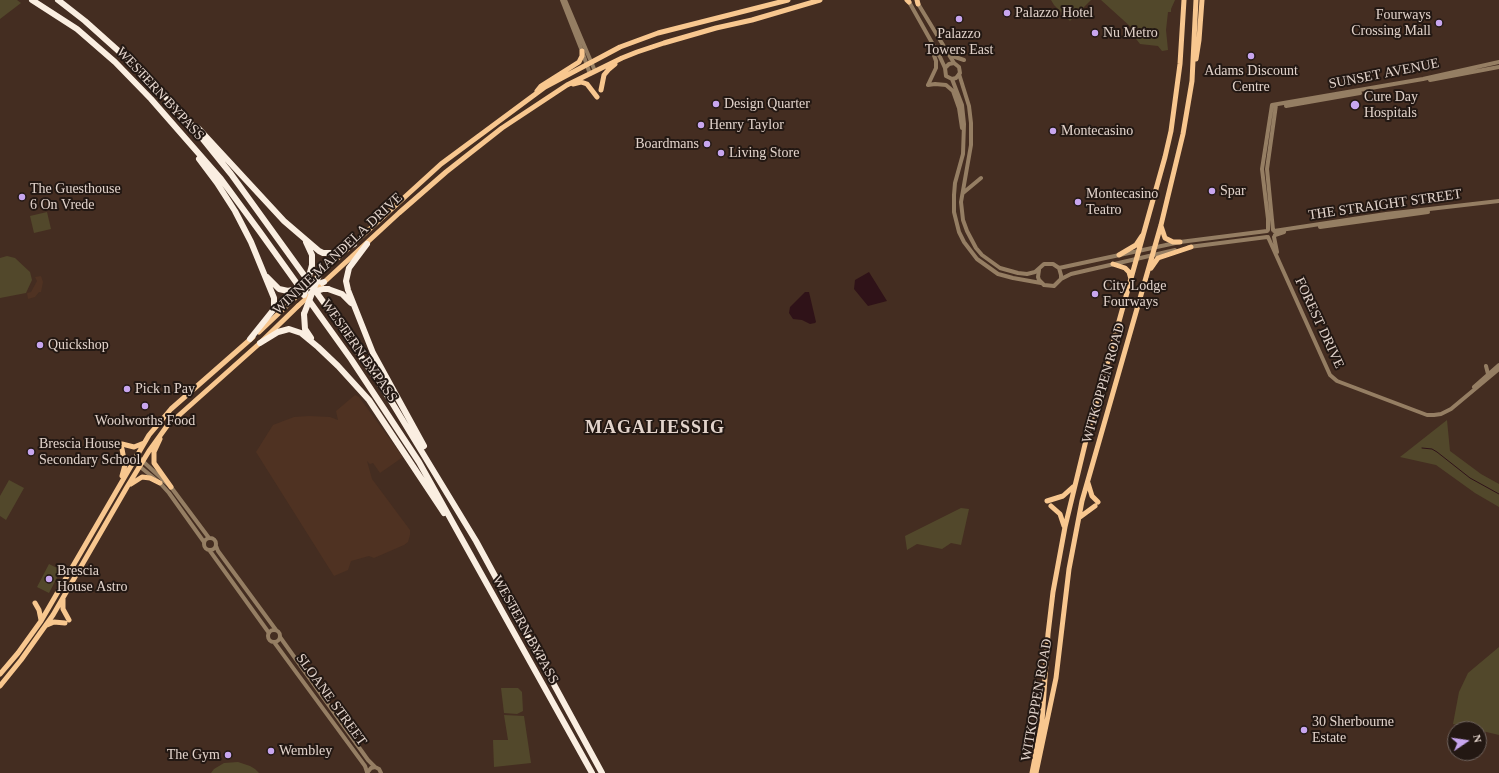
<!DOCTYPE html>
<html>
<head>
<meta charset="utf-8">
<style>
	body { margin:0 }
	#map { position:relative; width:1499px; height:773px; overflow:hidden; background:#442d21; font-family:"Times New Roman",serif }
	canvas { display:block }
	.north { position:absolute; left:1447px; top:721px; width:40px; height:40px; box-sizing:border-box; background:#231813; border:1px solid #6f635d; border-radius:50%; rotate:77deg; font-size:11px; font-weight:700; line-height:16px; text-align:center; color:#e2d3cb }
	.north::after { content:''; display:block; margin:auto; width:14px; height:18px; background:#c8a6ef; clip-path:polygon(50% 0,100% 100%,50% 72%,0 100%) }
</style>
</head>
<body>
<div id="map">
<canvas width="1499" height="773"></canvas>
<div class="north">N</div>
</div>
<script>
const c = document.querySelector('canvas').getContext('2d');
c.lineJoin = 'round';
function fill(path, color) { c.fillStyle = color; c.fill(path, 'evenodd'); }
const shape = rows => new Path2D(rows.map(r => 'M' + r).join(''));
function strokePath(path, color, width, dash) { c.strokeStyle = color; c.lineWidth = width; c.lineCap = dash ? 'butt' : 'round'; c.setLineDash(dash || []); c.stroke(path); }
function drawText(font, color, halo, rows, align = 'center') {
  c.font = font + ' "Times New Roman",serif'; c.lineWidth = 4; c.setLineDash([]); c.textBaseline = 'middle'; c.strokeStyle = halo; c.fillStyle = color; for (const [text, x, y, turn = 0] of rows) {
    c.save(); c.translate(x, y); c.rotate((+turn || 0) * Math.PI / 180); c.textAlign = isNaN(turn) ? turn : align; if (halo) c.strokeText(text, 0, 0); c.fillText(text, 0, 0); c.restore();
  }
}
fill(shape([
	[41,276,43,282,41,292,39,292,35,297,28,299,27,293,31,292,37,281,35,277],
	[355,395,359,397,403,457,380,473,373,463,370,464,367,461,372,479,410,530,410,535,408,542,404,545,374,558,369,556,351,561,348,570,334,576,256,452,273,425,294,417,309,416,330,417,338,420,336,411]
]), '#4f3222');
fill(shape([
	[0,0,17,0,21,3,0,19],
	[1051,0,1091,0,1070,21,1054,5],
	[1101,0,1175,0,1171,9,1171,12,1168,12,1166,30,1168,50,1162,51,1158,46,1140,44,1130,31,1132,28],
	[47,212,51,229,34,233,30,216],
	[7,256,15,258,30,272,32,280,26,293,0,298,0,258],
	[1447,420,1450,451,1481,474,1499,484,1499,507,1475,493,1436,465,1400,457],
	[9,480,24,488,6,520,0,516,0,496],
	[961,508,969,509,961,545,951,543,942,549,917,544,907,550,905,536],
	[49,564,61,570,49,593,37,587],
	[1499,647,1499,735,1453,724,1459,692,1468,673],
	[501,688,518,688,522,692,523,711,517,714,504,713],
	[504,715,524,716,531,763,494,767,493,740,508,740],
	[238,762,250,766,255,769,259,773,211,773,214,769,224,763]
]), '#52482b');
fill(shape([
	[869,272,887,301,868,306,854,289,855,280],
	[805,292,809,292,816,322,815,323,810,324,802,320,793,319,789,313,790,307]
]), '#2f1218');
strokePath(shape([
	[1422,448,1432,449,1437,452,1470,478,1499,494]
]), '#2f1218', 1);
strokePath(shape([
	[562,0,582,51,590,74],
	[565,0,595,71],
	[908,0,940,57,945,68,946,76,952,79,956,78,960,73,959,67,954,63,949,64,945,68],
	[917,2,954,63],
	[949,52,955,57,964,60],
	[959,74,969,106,971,123,971,145,961,202,963,220,967,231,976,248,982,255,1000,268,1018,273,1027,274,1035,272,1044,264,1053,264,1059,268,1061,275,1061,279,1054,286,1044,285,1039,280,1038,277,1039,270],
	[952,79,962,105,964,124,963,154,955,183,954,195,954,212,959,232,964,242,977,259,998,274,1013,278,1041,283],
	[1430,80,1499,67],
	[928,85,935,84,946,85,953,91,959,108,962,128],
	[928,85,936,68,936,61,930,44],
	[1286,106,1360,93],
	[963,193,981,178],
	[1320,227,1428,212],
	[1268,230,1268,219,1262,169,1272,105,1423,79,1499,62],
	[1273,230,1267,169,1276,105],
	[1274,231,1386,214,1499,201],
	[1275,235,1284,232],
	[1268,237,1330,375,1337,381,1427,415,1434,415,1441,414,1451,409,1499,369],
	[1274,237,1277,252],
	[1189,247,1267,237],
	[1059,268,1180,242,1267,231],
	[1061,279,1071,274,1175,250],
	[1486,366,1488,374],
	[1474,387,1499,365],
	[136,455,171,487,209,538],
	[133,461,160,483,169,493,204,542],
	'204 544a6 6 0 1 1 12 0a6 6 0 1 1-12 0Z',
	[216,546,218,551,276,630],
	[210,551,269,633],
	'268 636a6 6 0 1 1 12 0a6 6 0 1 1-12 0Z',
	[280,637,368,760,375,767],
	[274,642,365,766,367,772],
	[367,773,371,768,375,767,379,769,381,773]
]), '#957e63', 4);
strokePath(shape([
	[907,0,909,2],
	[917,0,918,4],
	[1196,59,1199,40,1202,0],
	[573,84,581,82,587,84,597,97],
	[601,90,604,75,609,69,615,64],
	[537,91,541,86,579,62,582,56,582,51],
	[1161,226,1165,238,1173,242,1180,242],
	[1119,255,1136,245,1142,236],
	[1113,264,1125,268,1129,272,1131,279],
	[1151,268,1158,258,1191,247],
	[317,277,441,164,545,87,620,47,658,33,788,0],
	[321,285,399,213,446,172,502,128,567,85,622,58,637,52,664,43,716,28,752,20,820,0],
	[259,332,296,297],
	[160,439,154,452,154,463,171,487],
	[122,444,134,447,144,443],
	[122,476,125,465,122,449],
	[1088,483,1092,496,1098,502],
	[131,484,142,477,150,478,160,483],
	[1047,501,1063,496,1073,487],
	[1051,506,1060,514,1064,526],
	[1080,517,1095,506],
	[63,599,63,609,69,620],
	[35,603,39,610,41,620],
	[47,625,54,622,65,623],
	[0,674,18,653,41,621,149,435,171,409,253,337],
	[0,686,21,660,53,615,127,487,149,451,167,426,260,343,298,306],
	[1032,773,1042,722,1048,634,1053,592,1065,527,1088,432,1165,157,1171,131,1180,64,1184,0],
	[1036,773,1056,678,1069,569,1082,501,1161,225,1183,134,1192,81,1196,0]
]), '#f8c78f', 5);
strokePath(shape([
	[32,0,77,29,115,62,151,99,221,179,260,232,351,359,419,462,592,773],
	[58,0,85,21,123,55,181,112,231,174,335,318,391,401,476,541,602,773],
	[198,128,284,221,319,251,323,253,334,253,354,244],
	[199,159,217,183,235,211,251,242,274,298,274,309,250,339],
	[306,242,312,255,312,265],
	[367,244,349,268,346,281,348,290,373,353,424,446],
	[267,277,279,289,288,291],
	[315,285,324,282],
	[328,289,342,294,351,303],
	[304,314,305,329,311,338],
	[260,343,278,332,289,329,301,333,318,347,338,366,369,400,444,513]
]), '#faeee1', 6);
strokePath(shape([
	[296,297,316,279],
	[298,306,319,287]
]), '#f8c78f', 5);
strokePath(shape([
	[288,291,310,286],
	[311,293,323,289,328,289],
	[304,295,312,265],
	[304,314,319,275]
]), '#faeee1', 6);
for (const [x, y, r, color] of [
	[1007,13,4,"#c8a6ef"],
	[959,19,4,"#c8a6ef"],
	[1439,23,4,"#c8a6ef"],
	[1095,33,4,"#c8a6ef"],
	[1251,56,4,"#c8a6ef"],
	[716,104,4,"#c8a6ef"],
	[1355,105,5,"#c8a6ef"],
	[701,125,4,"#c8a6ef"],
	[1053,131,4,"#c8a6ef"],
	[707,144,4,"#c8a6ef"],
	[721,153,4,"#c8a6ef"],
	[1212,191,4,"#c8a6ef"],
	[22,197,4,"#c8a6ef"],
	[1078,202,4,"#c8a6ef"],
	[1095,294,4,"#c8a6ef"],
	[40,345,4,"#c8a6ef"],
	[127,389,4,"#c8a6ef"],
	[145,406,4,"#c8a6ef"],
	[31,452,4,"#c8a6ef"],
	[49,579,4,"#c8a6ef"],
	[1304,730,4,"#c8a6ef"],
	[271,751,4,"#c8a6ef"],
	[228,755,4,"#c8a6ef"]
]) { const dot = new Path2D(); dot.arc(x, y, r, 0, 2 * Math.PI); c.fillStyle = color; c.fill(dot); strokePath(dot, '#231813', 1.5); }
drawText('14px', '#e2d3cb', '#231813', [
	["Palazzo Hotel",1015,13],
	["Fourways",1431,15,"right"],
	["Crossing Mall",1431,31,"right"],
	["Nu Metro",1103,33],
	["Palazzo",959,34,"center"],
	["Towers East",959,50,"center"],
	["Adams Discount",1251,71,"center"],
	["Centre",1251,87,"center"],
	["Cure Day",1364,97],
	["Hospitals",1364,113],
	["Design Quarter",724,104],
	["Henry Taylor",709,125],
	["Montecasino",1061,131],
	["Boardmans",699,144,"right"],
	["Living Store",729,153],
	["The Guesthouse",30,189],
	["6 On Vrede",30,205],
	["Spar",1220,191],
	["Montecasino",1086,194],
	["Teatro",1086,210],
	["City Lodge",1103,286],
	["Fourways",1103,302],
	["Quickshop",48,345],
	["Pick n Pay",135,389],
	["Woolworths Food",145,421,"center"],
	["Brescia House",39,444],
	["Secondary School",39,460],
	["Brescia",57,571],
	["House Astro",57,587],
	["30 Sherbourne",1312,722],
	["Estate",1312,738],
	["Wembley",279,751],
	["The Gym",220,755,"right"]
], 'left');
drawText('14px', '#e2d3cb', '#231813', [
	["SUNSET AVENUE",1384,74,-11],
	["WESTERN BYPASS",160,94,47],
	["THE STRAIGHT STREET",1385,205,-8],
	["WINNIE MANDELA DRIVE",338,254,-43],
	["FOREST DRIVE",1319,323,65],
	["WESTERN BYPASS",359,351,55],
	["WITKOPPEN ROAD",1104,383,-74],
	["WESTERN BYPASS",525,630,61],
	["SLOANE STREET",331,700,54],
	["WITKOPPEN ROAD",1037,700,-80]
]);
c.letterSpacing = '1px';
drawText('bold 18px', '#e2d3cb', '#231813', [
	["MAGALIESSIG",655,428]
]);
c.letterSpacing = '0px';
</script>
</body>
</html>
